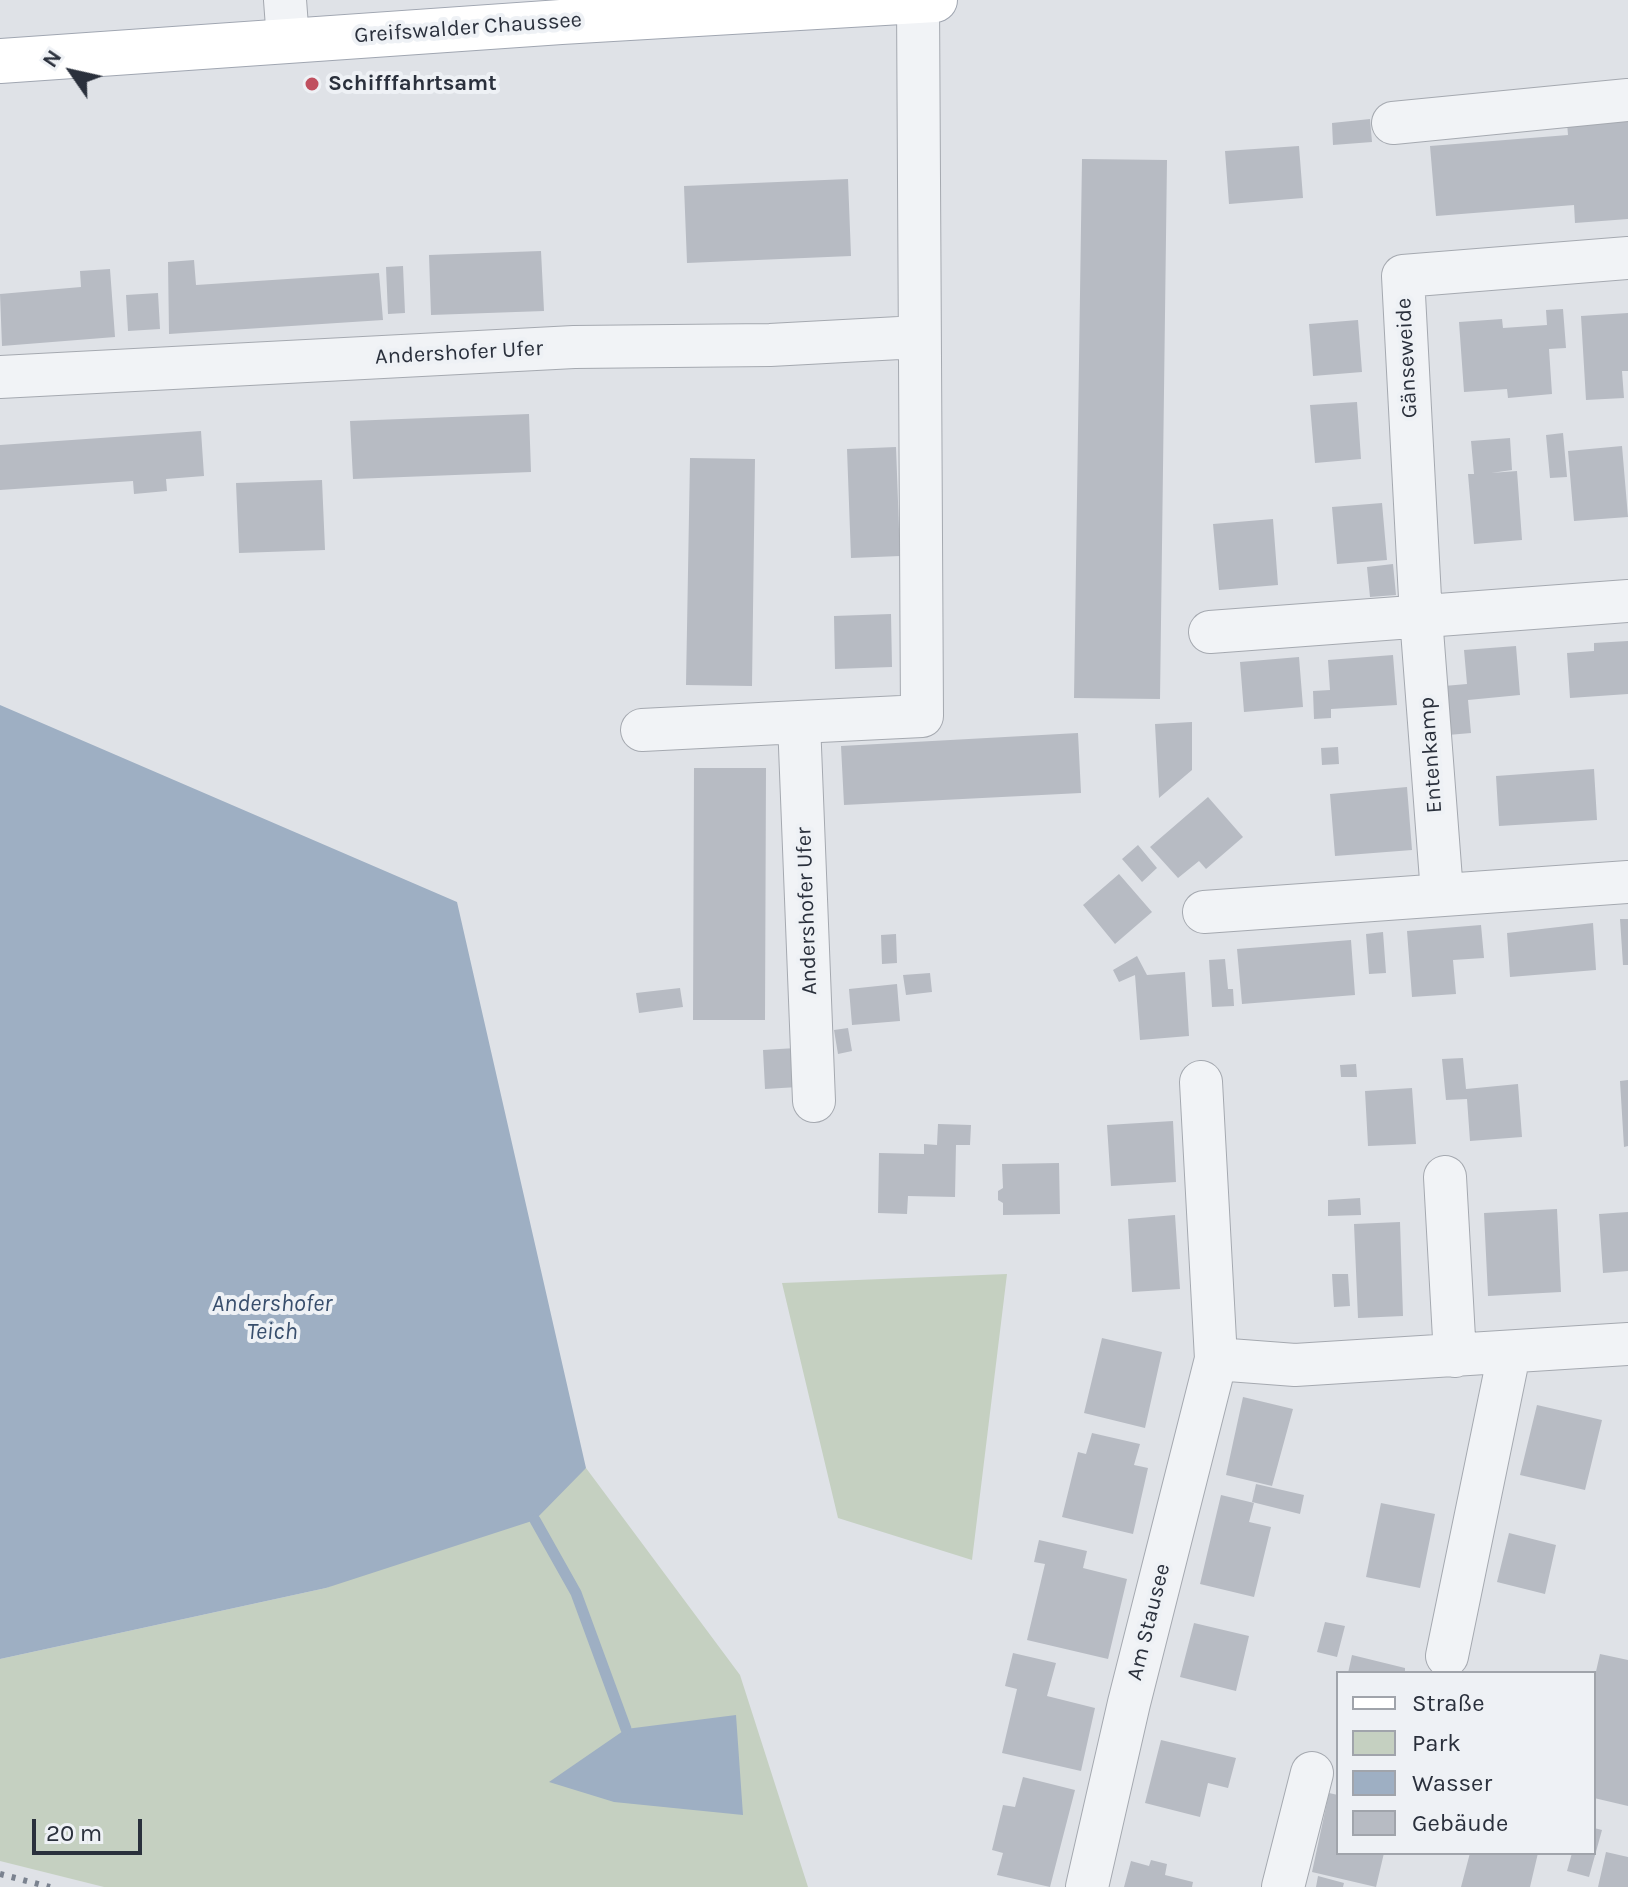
<!DOCTYPE html>
<html>
<head>
<meta charset="utf-8">
<style>
	body { margin:0 }
	#map { position:relative; width:1628px; height:1887px; overflow:hidden; background:#dfe2e7; font-family:Karla,sans-serif }
	canvas { display:block }
	.legend { position:absolute; left:1336px; top:1671px; width:260px; height:184px; box-sizing:border-box; background:#eef1f5; border:2px solid #a0a4ab; margin:0; padding:10px 14px; list-style:none; font-size:24px; color:#2a303c }
	.legend li { display:flex; align-items:center; gap:16px; height:40px }
	.legend b { width:40px; border:2px solid #a0a4ab }
	.north { position:absolute; left:32px; top:32px; width:80px; height:80px; -webkit-text-stroke:6px #eef1f5; paint-order:stroke; rotate:304deg; font-size:22px; font-weight:700; line-height:32px; text-align:center; color:#2a303c }
	.north::after { content:''; display:block; margin:auto; width:28px; height:36px; background:#2a303c; clip-path:polygon(50% 0,100% 100%,50% 72%,0 100%) }
	.scale { position:absolute; left:32px; top:1819px; width:110px; height:36px; box-sizing:border-box; border:4px solid #2a303c; border-top:0; padding-left:10px; font-size:24px; line-height:28px; white-space:nowrap; color:#2a303c; -webkit-text-stroke:6px #eef1f5; paint-order:stroke }
</style>
</head>
<body>
<div id="map">
<canvas width="1628" height="1887"></canvas>
<ul class="legend">
<li><b style="height:10px;background:#fff"></b>Straße</li>
<li><b style="height:22px;background:#c5d0c1"></b>Park</li>
<li><b style="height:22px;background:#9eafc3"></b>Wasser</li>
<li><b style="height:22px;background:#b7bbc3"></b>Gebäude</li>
</ul>
<div class="north">N</div>
<div class="scale">20 m</div>
</div>
<script>
const c = document.querySelector('canvas').getContext('2d');
c.lineJoin = 'round';
function fill(path, color) { c.fillStyle = color; c.fill(path, 'evenodd'); }
const shape = rows => new Path2D(rows.map(r => 'M' + r).join(''));
function strokePath(path, color, width, dash) { c.strokeStyle = color; c.lineWidth = width; c.lineCap = dash ? 'butt' : 'round'; c.setLineDash(dash || []); c.stroke(path); }
function drawText(font, color, halo, rows, align = 'center') {
  c.font = font + ' Karla,sans-serif'; c.lineWidth = 8; c.setLineDash([]); c.textBaseline = 'middle'; c.strokeStyle = halo; c.fillStyle = color; for (const [text, x, y, turn = 0] of rows) {
    c.save(); c.translate(x, y); c.rotate((+turn || 0) * Math.PI / 180); c.textAlign = isNaN(turn) ? turn : align; if (halo) c.strokeText(text, 0, 0); c.fillText(text, 0, 0); c.restore();
  }
}
fill(shape([
	[1007,1274,972,1560,838,1518,782,1283],
	[586,1468,740,1675,808,1887,104,1887,0,1861,0,1659,326,1588]
]), '#c5d0c1');
fill(shape([
	[0,705,457,902,586,1468,535,1520,326,1588,0,1659],
	[736,1715,743,1815,614,1802,549,1782,626,1729]
]), '#9eafc3');
strokePath(shape([
	[535,1520,576,1593,626,1729]
]), '#9eafc3', 11);
fill(shape([
	[1628,118,1628,219,1575,223,1574,205,1436,216,1430,146,1568,135,1567,123],
	[1370,119,1372,142,1333,145,1332,123],
	[1299,146,1303,198,1229,204,1225,151],
	[1082,159,1167,160,1160,699,1074,698],
	[848,179,851,256,687,263,684,186],
	[541,251,544,311,431,315,429,255],
	[194,260,196,285,379,273,383,320,169,334,168,262],
	[403,266,405,313,388,314,386,267],
	[110,269,115,337,2,346,0,294,81,287,80,271],
	[158,293,160,329,128,331,126,295],
	[1563,309,1566,348,1549,349,1552,394,1508,398,1507,389,1464,392,1459,322,1502,319,1503,328,1547,325,1546,310],
	[1628,313,1628,371,1622,371,1624,398,1586,400,1581,316],
	[1358,320,1362,372,1313,376,1309,324],
	[1357,402,1361,459,1315,463,1310,405],
	[529,414,531,472,353,479,350,421],
	[201,431,204,476,166,479,167,491,134,494,133,481,0,490,0,445],
	[1563,433,1567,477,1550,478,1546,435],
	[1510,438,1512,470,1491,473,1517,471,1522,540,1474,544,1468,474,1474,474,1471,441],
	[1622,446,1628,517,1574,521,1568,451],
	[896,447,900,556,851,558,847,449],
	[690,458,755,459,752,686,686,685],
	[322,480,325,550,239,553,236,483],
	[1382,503,1387,560,1337,564,1332,507],
	[1273,519,1278,585,1219,590,1213,524],
	[1393,564,1396,595,1370,597,1367,567],
	[891,614,892,667,835,669,834,616],
	[1628,641,1628,694,1570,698,1567,653,1594,651,1594,643],
	[1516,646,1520,695,1468,700,1471,733,1448,735,1444,686,1467,684,1464,650],
	[1393,655,1397,705,1331,709,1331,718,1314,719,1313,691,1330,690,1328,660],
	[1299,657,1303,707,1244,712,1240,662],
	[1192,722,1192,770,1159,798,1155,724],
	[1078,733,1081,793,844,805,841,746],
	[1338,747,1339,764,1322,765,1321,748],
	[694,768,766,768,765,1020,693,1020],
	[1594,769,1597,820,1499,826,1496,776],
	[1407,787,1412,850,1335,856,1330,794],
	[1208,797,1243,837,1206,869,1199,861,1178,878,1150,847],
	[1138,845,1157,868,1142,882,1122,859],
	[1119,874,1152,912,1115,944,1083,905],
	[1620,919,1628,919,1628,965,1623,965],
	[1593,923,1596,970,1510,977,1507,933],
	[1481,925,1484,958,1453,960,1456,994,1412,997,1407,931],
	[1383,932,1386,973,1369,974,1366,934],
	[896,934,897,963,882,964,881,935],
	[1351,940,1355,995,1242,1004,1237,949],
	[1137,956,1147,975,1185,972,1189,1036,1140,1040,1135,975,1119,982,1113,970],
	[1225,959,1228,989,1233,989,1234,1006,1212,1007,1209,960],
	[930,973,932,992,906,995,903,975],
	[897,984,900,1021,852,1025,849,989],
	[680,988,683,1007,639,1013,636,993],
	[848,1028,852,1051,838,1054,834,1030],
	[796,1048,798,1087,765,1089,763,1050],
	[1463,1058,1466,1089,1518,1084,1522,1137,1470,1141,1467,1099,1446,1100,1442,1059],
	[1356,1064,1357,1077,1341,1077,1340,1065],
	[1628,1080,1628,1146,1624,1147,1620,1081],
	[1412,1088,1416,1144,1368,1146,1365,1091],
	[1173,1121,1176,1182,1111,1186,1107,1125],
	[938,1124,971,1125,970,1145,956,1145,955,1197,908,1196,907,1214,878,1213,879,1153,924,1154,924,1144,937,1145],
	[1059,1163,1060,1214,1003,1215,1003,1203,998,1200,998,1191,1003,1188,1002,1164],
	[1360,1198,1361,1215,1328,1216,1328,1200],
	[1557,1209,1561,1292,1488,1296,1484,1213],
	[1628,1212,1628,1271,1603,1273,1599,1214],
	[1175,1215,1180,1289,1132,1292,1128,1219],
	[1400,1222,1403,1316,1358,1318,1354,1224],
	[1332,1274,1348,1274,1350,1306,1334,1307],
	[1102,1338,1162,1352,1145,1428,1084,1413],
	[1243,1397,1293,1409,1272,1486,1226,1475],
	[1537,1405,1602,1420,1585,1490,1520,1475],
	[1092,1433,1140,1444,1134,1465,1148,1468,1133,1534,1062,1517,1078,1452,1086,1454],
	[1256,1484,1304,1495,1300,1514,1252,1502],
	[1221,1495,1254,1503,1249,1522,1271,1527,1254,1597,1200,1584],
	[1381,1503,1435,1514,1420,1588,1366,1577],
	[1509,1533,1556,1545,1545,1594,1497,1582],
	[1039,1540,1087,1551,1083,1568,1127,1579,1108,1659,1027,1640,1045,1564,1034,1562],
	[1325,1622,1345,1626,1337,1657,1317,1652],
	[1194,1623,1249,1636,1236,1691,1180,1677],
	[1013,1653,1056,1663,1047,1696,1095,1708,1081,1771,1002,1753,1017,1689,1005,1686],
	[1600,1654,1628,1660,1628,1806,1594,1798,1594,1680],
	[1352,1655,1405,1668,1405,1673,1348,1673],
	[1161,1740,1236,1758,1228,1788,1208,1783,1200,1817,1145,1803],
	[1023,1777,1075,1790,1050,1887,997,1875,1003,1853,992,1850,1003,1805,1015,1807],
	[1329,1793,1338,1795,1338,1853,1384,1853,1376,1887,1312,1872],
	[1594,1828,1602,1830,1589,1877,1567,1871,1572,1853,1594,1853],
	[1606,1852,1628,1857,1628,1887,1598,1887],
	[1470,1853,1538,1853,1530,1887,1461,1887],
	[1151,1860,1167,1864,1165,1875,1193,1882,1192,1887,1124,1887,1131,1861,1149,1866],
	[1318,1876,1344,1883,1343,1887,1316,1887]
]), '#b7bbc3');
const minor = shape([
	[285,0,288,40],
	[1393,123,1628,100],
	[0,377,574,347,770,345,918,337],
	[1210,632,1628,601],
	[642,730,799,722],
	[1442,893,1421,617,1403,276,1628,258],
	[1204,912,1628,882],
	[1201,1082,1216,1359],
	[814,1101,799,722,922,716,918,1],
	[1445,1177,1455,1356],
	[1447,1656,1509,1354],
	[1087,1887,1129,1703,1216,1359,1295,1365,1628,1344],
	[1283,1887,1312,1773]
]);
const major = shape([
	[0,61,561,22,935,0]
]);
strokePath(minor, '#a5a9b0', 44);
strokePath(major, '#a0a6b1', 46);
strokePath(minor, '#f1f3f6', 42);
strokePath(major, '#fff', 44);
strokePath(shape([
	[0,1874,50,1887]
]), '#7a828f', 6, [4, 8]);
for (const [x, y, r, color] of [
	[312,84,8,"#c0505f"]
]) { const dot = new Path2D(); dot.arc(x, y, r, 0, 2 * Math.PI); c.fillStyle = color; c.fill(dot); strokePath(dot, '#eef1f5', 3); }
drawText('22px', '#2a303c', '#eef1f5', [
	["Greifswalder Chaussee",468,28,-4],
	["Andershofer Ufer",459,353,-3],
	["Gänseweide",1407,358,-93],
	["Entenkamp",1431,755,-94],
	["Andershofer Ufer",807,911,-92],
	["Am Stausee",1149,1622,-76]
]);
drawText('bold 22px', '#2a303c', '#eef1f5', [
	["Schifffahrtsamt",328,84]
], 'left');
drawText('italic 24px', '#384e6c', '#eef1f5', [
	["Andershofer",272,1304],
	["Teich",272,1332]
]);
</script>
</body>
</html>
